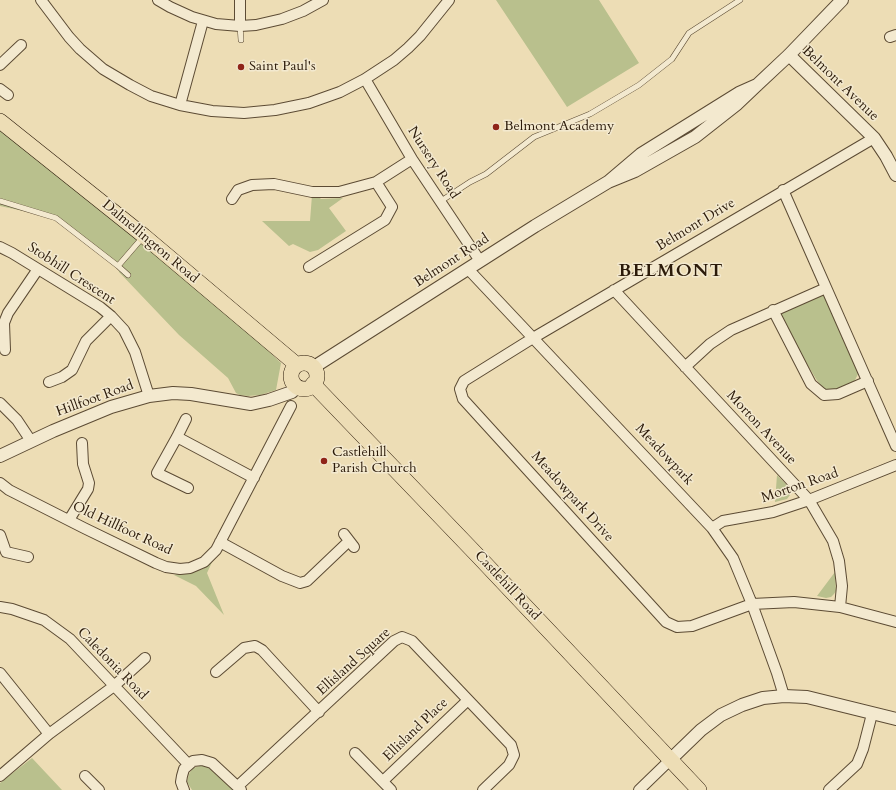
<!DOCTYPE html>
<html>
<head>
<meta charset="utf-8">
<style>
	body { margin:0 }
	canvas { display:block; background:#edddb5 }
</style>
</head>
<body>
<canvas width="896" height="790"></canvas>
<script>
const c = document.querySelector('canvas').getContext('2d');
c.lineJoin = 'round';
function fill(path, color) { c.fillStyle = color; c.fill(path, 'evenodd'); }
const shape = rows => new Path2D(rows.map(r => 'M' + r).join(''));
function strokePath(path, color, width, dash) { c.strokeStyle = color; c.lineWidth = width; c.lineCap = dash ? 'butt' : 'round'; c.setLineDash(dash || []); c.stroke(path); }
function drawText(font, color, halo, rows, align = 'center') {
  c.font = font + ' Cardo,serif'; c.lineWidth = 3; c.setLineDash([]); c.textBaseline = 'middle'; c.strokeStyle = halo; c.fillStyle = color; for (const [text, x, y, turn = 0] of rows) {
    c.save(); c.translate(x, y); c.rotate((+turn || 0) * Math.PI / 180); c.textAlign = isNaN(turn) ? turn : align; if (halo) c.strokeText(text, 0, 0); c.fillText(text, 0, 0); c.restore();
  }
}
fill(shape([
	[496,0,599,0,639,63,567,107],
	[0,121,257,340,281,363,276,390,260,395,248,396,240,395,236,393,228,378,179,335,119,272,118,265,56,218,0,206],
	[312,195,317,195,321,199,343,198,329,208,346,231,318,250,310,252,293,244,289,246,262,221,310,221],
	[822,294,827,298,859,372,854,382,833,392,824,390,816,379,782,321,781,313],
	[777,475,790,488,790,495,787,499,775,502],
	[213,560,207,573,224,615,196,586,174,575,203,569],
	[835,572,836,591,834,594,831,597,826,598,817,596],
	[32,758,62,790,0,790,0,783],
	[203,765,210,767,234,790,192,790,187,782,189,774,193,768]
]), '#b9c08d');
const service = shape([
	[240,26,241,40],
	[0,201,56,218,118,266,128,275],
	[441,201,470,182,486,174,534,137,590,114,639,85,672,59,689,33,740,0],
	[118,266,143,237]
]);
const minor = shape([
	[41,0,69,37,80,49,103,69,130,85,151,96,180,105,212,111,244,113,275,110,309,103,340,92,365,79,394,60,408,48,420,36,449,0],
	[158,0,170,7,192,17,216,24,240,26,256,25,282,19,303,11,323,0],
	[240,0,240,26],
	[890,37,896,35],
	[0,65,21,45],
	[365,79,412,159,480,261],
	[0,89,8,95],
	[180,105,203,21],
	[874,138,533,338,464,381,460,389,463,399,666,622,677,627,692,626,752,604,794,602,840,607,896,622],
	[783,190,896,446],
	[232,199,238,190,252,185,274,184,312,192,339,192,376,182,412,159],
	[0,247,12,253,100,307,111,316,124,330,135,352,149,396],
	[309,267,385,220,392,207,376,182],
	[468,269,712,528,733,558,752,604,777,673,784,696],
	[614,290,809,500,833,541,839,561,842,586,840,607],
	[773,310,811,384,824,395,838,394,868,381],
	[5,350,4,323,8,313,38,269],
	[685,367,710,344,731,330,826,288],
	[49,382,62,377,72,370,86,341,111,316],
	[0,403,17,420,31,441],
	[186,419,177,437,157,473,188,488],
	[177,437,254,478],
	[0,483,9,490,84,528,156,563,166,567,180,569,190,568,204,562,216,550,291,406],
	[69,520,88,489,89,483,83,464,82,443],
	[712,528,723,521,773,512,809,500,896,465],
	[344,534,354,547],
	[0,535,6,552,28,557],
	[220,542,282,576,300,583,307,581,349,541],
	[0,607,12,609,44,620,70,639,188,764],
	[216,672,244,648,255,646,262,650,319,712],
	[0,673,49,734],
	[355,753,391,790],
	[0,776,49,734,114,686,145,658],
	[85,776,99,790],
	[383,781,468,700],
	[238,786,394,641,402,637,412,641,511,745,514,755,509,765,483,790],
	[184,790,181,782,182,776,184,769,193,761,202,760,212,763,241,790],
	[639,790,670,760],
	[829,790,857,764,863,749,872,714]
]);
const tertiary = shape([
	[789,55,874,138,886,156,896,175],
	[757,85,739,93,641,154,608,182,635,171,695,137,737,104,757,85,789,55,842,0],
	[314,367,535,226,608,182],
	[0,456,53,431,111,407,149,396,173,393,191,394,251,404,269,400,292,392,297,386],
	[670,760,701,730,721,715,742,705,763,698,784,696,807,697,896,719]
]);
const primary = shape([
	[0,121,144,236,297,365],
	'291 376a13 13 0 1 1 26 0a13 13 0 1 1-26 0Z',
	[313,384,479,557,699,790]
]);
strokePath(service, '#5c4b34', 6);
strokePath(minor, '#5c4b34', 12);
strokePath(tertiary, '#5c4b34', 14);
strokePath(primary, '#2b1a09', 16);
strokePath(service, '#f3e9cf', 5);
strokePath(minor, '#f3e9cf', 10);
strokePath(tertiary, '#f3e9cf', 12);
strokePath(primary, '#edddb5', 15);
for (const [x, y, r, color] of [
	[241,67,4,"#8f2418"],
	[496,127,4,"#8f2418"],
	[324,461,4,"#8f2418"]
]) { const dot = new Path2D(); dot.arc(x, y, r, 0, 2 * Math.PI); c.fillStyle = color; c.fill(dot); strokePath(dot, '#f3e9cf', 1.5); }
drawText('14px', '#2b1a09', '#f3e9cf', [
	["Saint Paul's",249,67],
	["Belmont Academy",504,127],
	["Castlehill",332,453],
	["Parish Church",332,469]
], 'left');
drawText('14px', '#2b1a09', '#f3e9cf', [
	["Belmont Avenue",840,84,44],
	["Nursery Road",433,163,57],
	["Belmont Drive",696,225,-31],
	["Dalmellington Road",150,242,40],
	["Belmont Road",452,261,-33],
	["Stobhill Crescent",71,274,33],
	["Hillfoot Road",95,399,-20],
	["Morton Avenue",761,428,47],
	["Meadowpark",664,455,47],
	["Morton Road",800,486,-19],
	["Meadowpark Drive",572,497,48],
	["Old Hillfoot Road",122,529,25],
	["Castlehill Road",507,586,47],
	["Ellisland Square",354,662,-42],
	["Caledonia Road",112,664,46],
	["Ellisland Place",416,730,-44]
]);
c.letterSpacing = '1px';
drawText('bold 18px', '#2b1a09', '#f3e9cf', [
	["BELMONT",671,272]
]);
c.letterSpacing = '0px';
</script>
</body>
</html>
